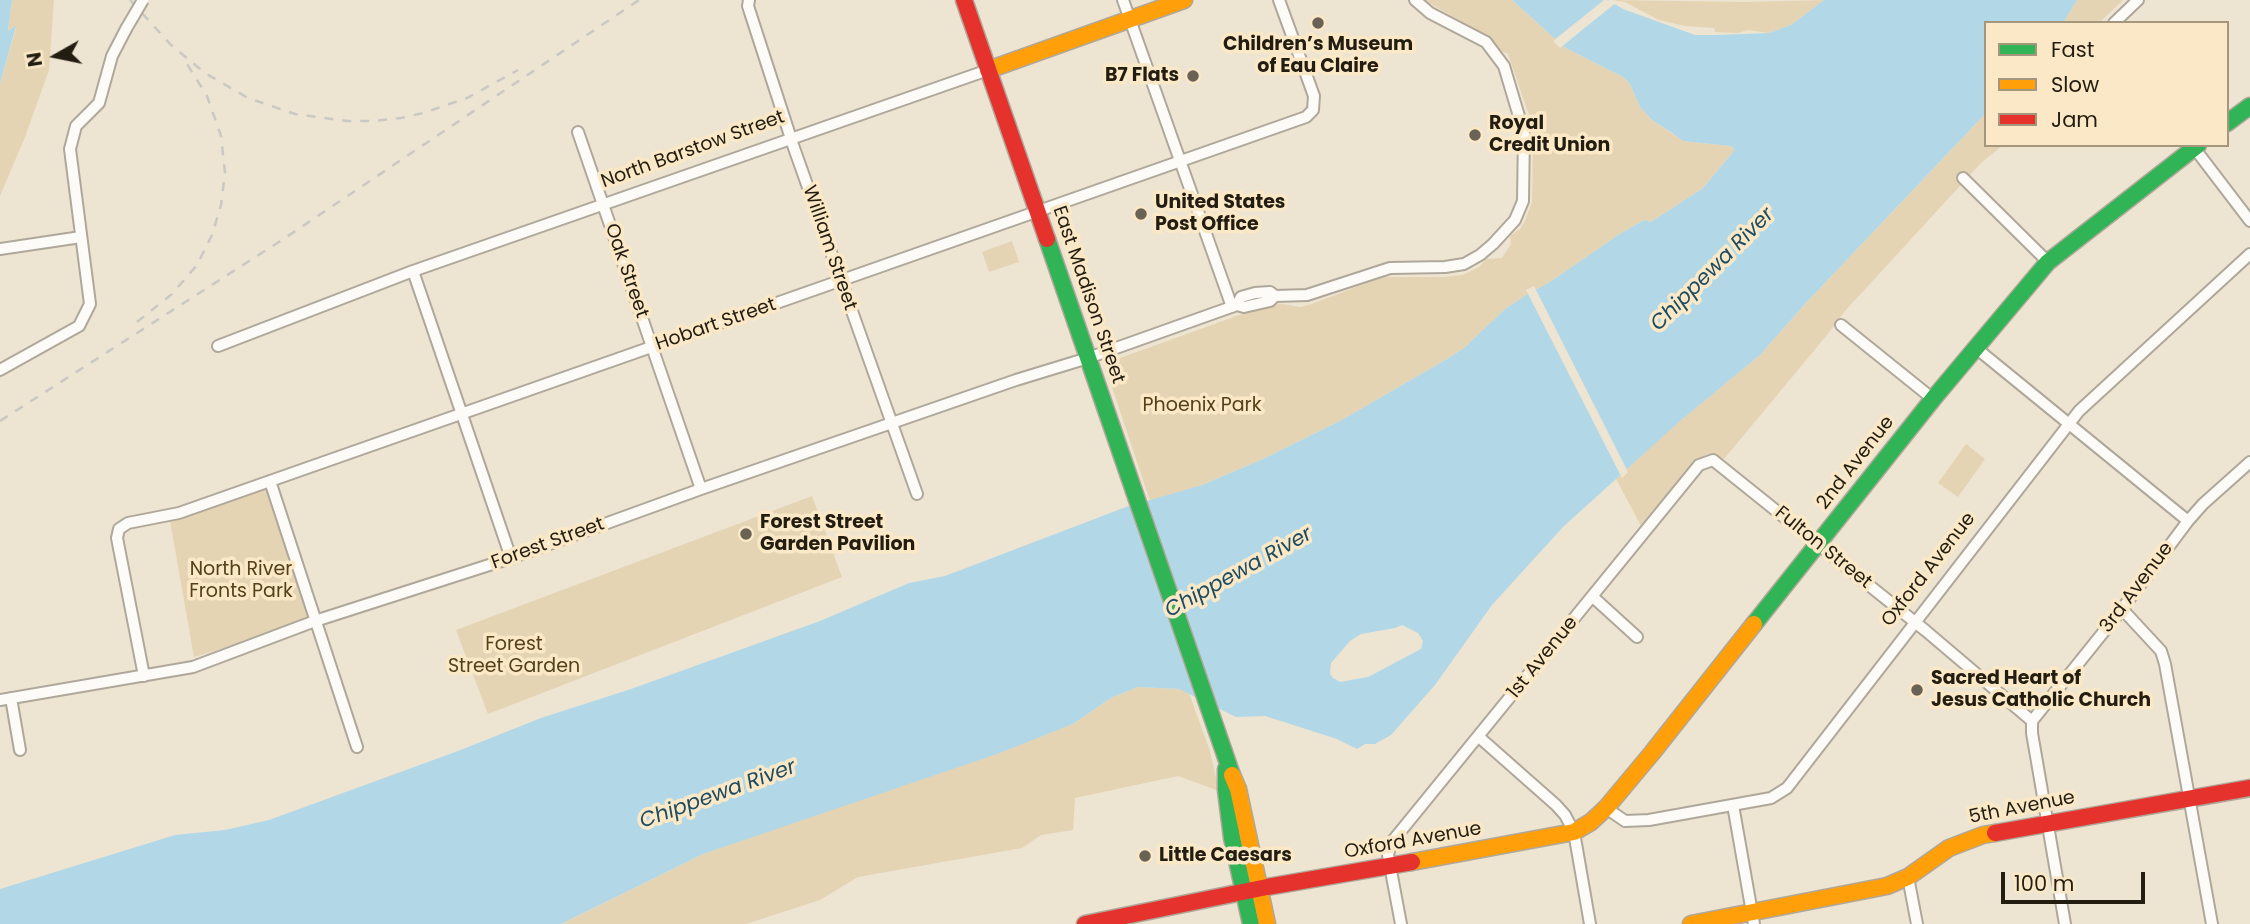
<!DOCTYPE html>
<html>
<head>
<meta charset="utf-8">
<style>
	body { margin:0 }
	#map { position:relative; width:2250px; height:924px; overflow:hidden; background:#eee4d2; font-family:Poppins,sans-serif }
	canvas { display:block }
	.legend { position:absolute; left:1984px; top:21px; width:245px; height:126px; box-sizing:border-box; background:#fae8c6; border:2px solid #a4977e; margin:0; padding:9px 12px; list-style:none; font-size:21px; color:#231d11 }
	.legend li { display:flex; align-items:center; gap:14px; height:35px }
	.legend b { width:35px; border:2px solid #a4977e }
	.north { position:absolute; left:21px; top:21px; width:70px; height:70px; -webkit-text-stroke:5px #fae8c6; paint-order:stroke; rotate:261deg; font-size:19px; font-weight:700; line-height:28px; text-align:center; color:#231d11 }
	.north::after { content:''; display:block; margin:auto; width:24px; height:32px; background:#231d11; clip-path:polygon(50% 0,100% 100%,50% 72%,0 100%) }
	.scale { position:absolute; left:2001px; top:872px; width:144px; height:32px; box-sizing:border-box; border:4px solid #231d11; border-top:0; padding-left:9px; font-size:21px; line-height:24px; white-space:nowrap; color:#231d11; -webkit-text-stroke:5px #fae8c6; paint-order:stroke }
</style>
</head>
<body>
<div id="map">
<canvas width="2250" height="924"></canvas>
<ul class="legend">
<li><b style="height:9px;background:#30b455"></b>Fast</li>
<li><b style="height:9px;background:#ff9f0a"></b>Slow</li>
<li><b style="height:9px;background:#e5322d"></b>Jam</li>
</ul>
<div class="north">N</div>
<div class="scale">100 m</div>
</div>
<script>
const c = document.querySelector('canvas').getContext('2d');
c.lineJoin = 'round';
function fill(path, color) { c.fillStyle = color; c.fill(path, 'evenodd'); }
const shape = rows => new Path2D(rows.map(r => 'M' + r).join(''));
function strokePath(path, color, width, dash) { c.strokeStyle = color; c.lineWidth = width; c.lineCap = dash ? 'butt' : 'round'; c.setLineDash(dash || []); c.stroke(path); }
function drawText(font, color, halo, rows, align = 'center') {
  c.font = font + ' Poppins,sans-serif'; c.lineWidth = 7; c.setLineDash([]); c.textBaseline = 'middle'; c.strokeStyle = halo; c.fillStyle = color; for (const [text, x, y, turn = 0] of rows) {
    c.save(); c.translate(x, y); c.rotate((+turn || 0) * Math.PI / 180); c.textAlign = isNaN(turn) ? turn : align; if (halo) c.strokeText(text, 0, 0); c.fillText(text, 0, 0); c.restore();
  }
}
fill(shape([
	[12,0,54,0,49,70,25,137,0,196,0,84,16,28,8,32],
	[1424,0,1512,0,1564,47,1623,77,1630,84,1640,107,1652,120,1683,141,1730,146,1734,148,1733,152,1703,188,1651,222,1644,220,1618,235,1550,282,1526,295,1505,309,1464,348,1447,359,1340,421,1263,459,1202,485,1150,501,1108,375,1109,362,1267,305,1283,304,1301,307,1312,304,1382,277,1444,277,1463,275,1479,267,1486,259,1502,258,1511,244,1510,236,1520,229,1525,221,1532,202,1533,138,1529,126,1529,115,1508,54,1501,51,1488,37],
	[1611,0,1745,2,1824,0,1791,25,1769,33,1748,30,1738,33,1715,32,1714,28,1685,26,1659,20,1625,2],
	[2077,0,2123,0,2099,23,2063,23],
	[1986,113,1986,145,2003,145,1981,163,1845,311,1827,335,1724,459,1715,454,1707,454,1696,460,1641,526,1616,479,1680,420,1760,355,1804,305],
	[1012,241,1019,262,989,272,982,252],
	[1966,444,1985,459,1958,497,1938,483],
	[270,481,315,621,194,657,169,515],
	[812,496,842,577,488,714,456,630],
	[1138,687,1179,689,1189,693,1210,751,1219,791,1178,776,1075,798,1073,830,1041,835,1022,848,858,877,820,900,746,924,561,924,703,854,1073,724,1111,698]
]), '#e5d4b4');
fill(shape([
	[0,0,12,0,8,31,16,26,0,84],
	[1512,0,1608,0,1623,9,1695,35,1715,35,1769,33,1791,25,1824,0,2077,0,2063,23,1986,23,1986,113,1804,305,1760,355,1680,421,1563,527,1492,605,1435,685,1391,735,1375,744,1365,744,1357,749,1337,739,1265,716,1236,717,1179,689,1138,687,1111,698,1073,724,997,754,703,854,561,924,0,924,0,889,175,835,225,830,269,820,458,751,541,718,631,689,820,621,909,583,945,576,1126,507,1202,485,1263,459,1340,421,1447,359,1464,348,1505,309,1526,295,1550,282,1618,235,1644,220,1651,222,1703,188,1733,152,1734,148,1730,146,1683,141,1672,133,1652,120,1640,107,1630,84,1623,77,1564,47],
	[1402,625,1418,633,1423,641,1421,649,1368,677,1340,682,1333,678,1330,674,1331,663,1350,641,1361,634,1395,628]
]), '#b2d8e8');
fill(shape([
	[1604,0,1618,1,1560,48,1553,41],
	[1534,286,1628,472,1622,478,1526,290]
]), '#eee4d2');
const street = shape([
	[749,0,748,6,794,148,917,494],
	[1123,0,1232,307],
	[2114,23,2138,0],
	[578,132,701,489],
	[2192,145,2250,221],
	[1963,178,2048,262],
	[0,249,81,237],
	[413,271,511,558],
	[1237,305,1241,297,1255,293,1270,292,1275,296,1307,295,1390,268,1445,267,1464,264,1480,255,1493,244,1515,220,1523,201,1524,133,1504,66,1486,42,1430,13,1415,0],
	[1841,325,1933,399],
	[218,346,413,271,988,70],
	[1976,348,2188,521],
	[0,370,79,326,90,304,70,149,76,126,99,103,112,56,126,29],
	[270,481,357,747],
	[1593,597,1637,637],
	[2122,609,2161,651,2165,664,2212,924],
	[144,676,117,538,119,529,128,523,179,513,1306,117,1313,110,1314,96,1279,0],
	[11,698,20,750],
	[0,700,193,667,315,621,511,558,701,489,1016,380,1088,358,1237,305,1244,307,1270,301,1275,296],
	[2032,721,2122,609,2188,521,2203,504,2250,462],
	[1479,737,1556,805,1565,815,1574,832,1590,924],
	[1733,805,1754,924],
	[1606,808,1625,821,1649,820,1771,798,1787,788,2079,411,2250,254],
	[1908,877,1917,924],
	[1401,924,1388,855,1391,843,1699,465,1713,460,1926,631,2032,721,2032,733,2065,924]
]);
const fast = shape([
	[2227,123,2250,106],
	[1047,239,1232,775],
	[1754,624,1933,399,2048,262,2198,145],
	[1226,769,1226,790,1232,838,1251,924]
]);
const slow = shape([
	[988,70,1184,0],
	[1232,775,1238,789,1267,924],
	[1412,862,1574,832,1591,822,1606,808,1652,753,1754,624],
	[1691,924,1887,886,1908,877,1949,848,1983,835,1995,833]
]);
const jam = shape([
	[964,0,1047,239],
	[1995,833,2250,788],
	[1085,924,1267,887,1412,862]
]);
strokePath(street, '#afa89a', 14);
strokePath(fast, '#afa89a', 19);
strokePath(slow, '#afa89a', 19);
strokePath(jam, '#afa89a', 19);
strokePath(street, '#fcfbf8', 10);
strokePath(fast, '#30b455', 16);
strokePath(slow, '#ff9f0a', 16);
strokePath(jam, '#e5322d', 16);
strokePath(shape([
	[130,0,171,45,205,73,248,98,295,114,347,121,374,121,401,118,423,113,467,98,518,70],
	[137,322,172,294,197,265,212,235,221,205,225,173,221,136,207,96,187,64],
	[0,421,285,238,639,0]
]), '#cac8c3', 2.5, [9, 9]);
const streetBridge = shape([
	[126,29,143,0]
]);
strokePath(streetBridge, '#afa89a', 14, []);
strokePath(streetBridge, '#fcfbf8', 10);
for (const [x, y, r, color] of [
	[1318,23,7,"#6a6355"],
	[1193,76,7,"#6a6355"],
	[1475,135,7,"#6a6355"],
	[1141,214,7,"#6a6355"],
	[746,534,7,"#6a6355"],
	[1917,690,7,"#6a6355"],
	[1145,856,7,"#6a6355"]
]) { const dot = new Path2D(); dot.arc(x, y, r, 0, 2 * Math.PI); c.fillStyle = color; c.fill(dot); strokePath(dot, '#fae8c6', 2.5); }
drawText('bold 19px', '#231d11', '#fae8c6', [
	["Children’s Museum",1318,45,"center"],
	["of Eau Claire",1318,67,"center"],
	["B7 Flats",1179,76,"right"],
	["Royal",1489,124],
	["Credit Union",1489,146],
	["United States",1155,203],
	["Post Office",1155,225],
	["Forest Street",760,523],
	["Garden Pavilion",760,545],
	["Sacred Heart of",1931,679],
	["Jesus Catholic Church",1931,701],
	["Little Caesars",1159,856]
], 'left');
drawText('19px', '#231d11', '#fae8c6', [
	["North Barstow Street",693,150,-20],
	["William Street",829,248,71],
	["Oak Street",626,271,71],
	["East Madison Street",1088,295,71],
	["Hobart Street",716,325,-19],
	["2nd Avenue",1856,463,-52],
	["Forest Street",548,544,-20],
	["Fulton Street",1823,548,39],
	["Oxford Avenue",1929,570,-52],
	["3rd Avenue",2137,588,-53],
	["1st Avenue",1543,658,-51],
	["5th Avenue",2022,808,-11],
	["Oxford Avenue",1413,841,-10]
]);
drawText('19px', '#544019', '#fae8c6', [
	["Phoenix Park",1202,406],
	["North River",241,570],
	["Fronts Park",241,592],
	["Forest",514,645],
	["Street Garden",514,667]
]);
drawText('italic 21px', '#1e4c62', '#fae8c6', [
	["Chippewa River",1713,270,-45],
	["Chippewa River",1239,573,-29],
	["Chippewa River",718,795,-20]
]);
</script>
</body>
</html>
